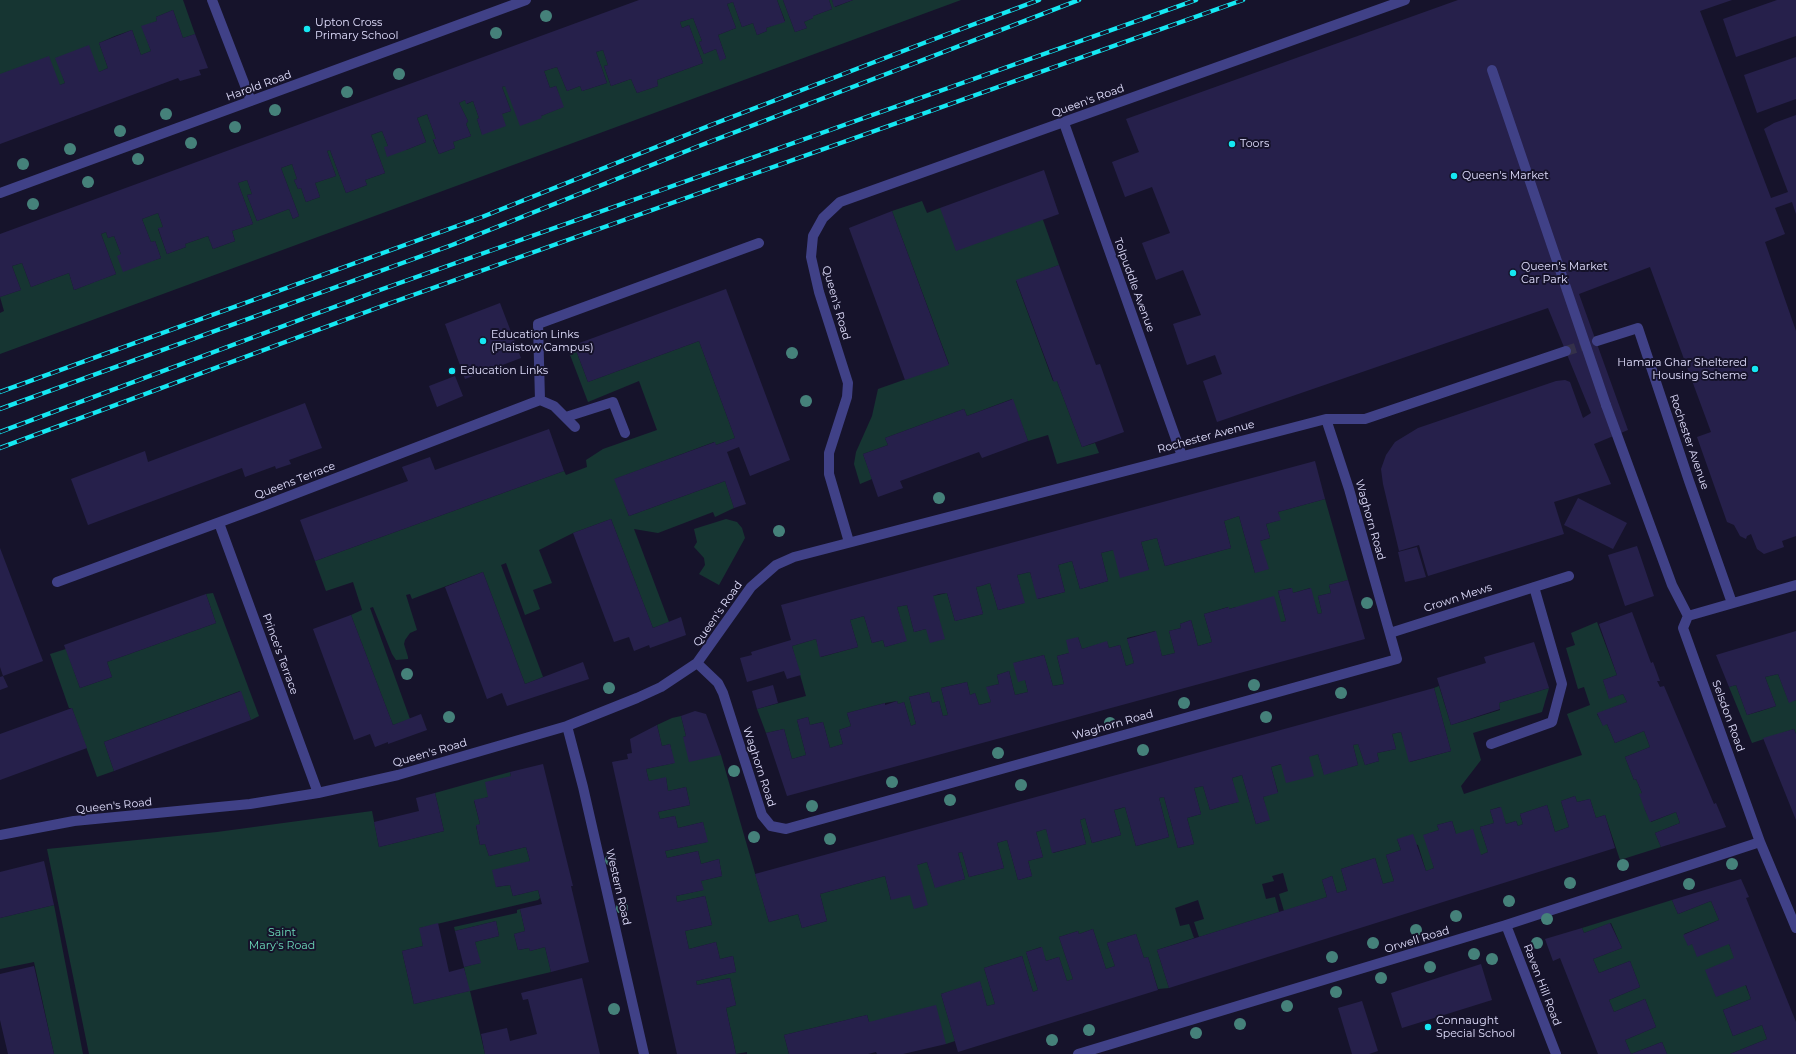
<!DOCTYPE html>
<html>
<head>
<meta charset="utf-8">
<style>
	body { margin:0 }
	canvas { display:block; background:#16132b }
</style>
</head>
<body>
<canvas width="1796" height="1054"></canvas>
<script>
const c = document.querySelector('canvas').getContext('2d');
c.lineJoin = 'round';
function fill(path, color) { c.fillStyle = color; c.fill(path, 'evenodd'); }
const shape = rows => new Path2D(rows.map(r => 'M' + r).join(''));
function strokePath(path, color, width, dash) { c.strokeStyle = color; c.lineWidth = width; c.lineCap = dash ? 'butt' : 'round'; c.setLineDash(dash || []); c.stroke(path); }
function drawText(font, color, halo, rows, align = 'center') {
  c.font = font + ' Montserrat,sans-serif'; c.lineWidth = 4; c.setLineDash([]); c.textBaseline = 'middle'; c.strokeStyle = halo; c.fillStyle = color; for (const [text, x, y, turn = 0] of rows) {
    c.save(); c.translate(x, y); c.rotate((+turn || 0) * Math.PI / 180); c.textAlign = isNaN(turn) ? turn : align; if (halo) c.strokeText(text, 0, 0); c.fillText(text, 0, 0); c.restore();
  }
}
fill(shape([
	[0,0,183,0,195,34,183,38,173,10,156,17,157,21,142,27,151,51,141,55,132,30,115,36,99,43,108,68,99,72,56,58,65,83,60,85,0,74],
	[777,0,783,0,795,32,807,28,804,22,813,18,813,16,832,9,829,0,832,0,835,7,853,0,961,0,0,354,0,313,4,311,0,297,21,290,12,266,22,263,31,287,69,273,74,290,97,281,116,274,101,234,106,232,108,238,114,236,121,254,143,264,161,258,155,241,151,242,142,219,158,213,163,227,158,229,167,254,186,247,185,244,208,236,213,249,235,241,232,231,253,224,238,183,247,180,252,194,247,195,257,221,289,209,293,219,299,216,281,168,292,164,297,179,294,180,298,189,301,188,306,202,320,197,315,183,336,176,327,151,330,150,346,193,367,185,365,180,385,173,371,135,382,131,388,146,406,150,426,142,417,118,427,114,436,139,433,140,439,154,455,148,453,142,471,136,466,124,468,121,459,103,465,100,467,104,473,101,479,118,477,119,482,134,502,114,511,111,502,87,505,86,541,116,563,107,556,86,550,88,544,71,557,67,567,91,580,86,582,91,607,83,596,52,603,50,608,65,604,66,611,86,631,79,637,93,658,86,657,80,703,63,689,25,682,28,680,22,693,18,702,41,699,42,704,54,716,49,720,60,726,58,718,35,736,28,727,4,733,2,742,27,753,23,757,35,767,31,766,28,785,21],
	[922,201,927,213,940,208,1043,220,1059,265,1016,281,1053,381,1057,381,1082,447,1095,443,1099,453,1057,464,1048,435,1028,441,1012,399,967,416,964,409,885,438,888,445,863,454,872,479,860,484,854,464,856,452,872,416,878,389,949,364,892,211],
	[699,341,735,438,716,445,714,442,615,479,629,516,725,481,734,508,715,517,713,512,658,533,634,529,669,622,653,628,611,519,573,533,539,550,552,583,533,590,540,609,525,615,506,563,501,565,543,677,525,684,483,572,412,599,410,594,406,595,417,630,410,633,405,640,404,644,408,657,408,659,396,660,392,654,373,607,370,608,410,719,393,725,351,615,362,610,353,582,326,591,315,561,564,471,566,475,587,467,586,460,603,449,657,430,639,381,588,402,567,347,574,345,588,382],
	[1325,499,1348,580,1329,585,1331,593,1318,596,1322,613,1318,614,1310,588,1293,593,1291,588,1278,591,1286,621,1281,622,1236,607,1229,609,1228,607,1204,614,1212,642,1198,646,1191,620,1180,624,1181,628,1169,631,1175,653,1162,656,1155,631,1127,638,1134,663,1126,666,1120,645,1109,648,1107,642,1082,649,1078,637,1069,653,1057,656,1064,684,1053,686,1044,655,1014,663,1025,680,1028,692,1015,695,1009,671,997,675,999,684,987,687,991,702,979,705,975,693,970,695,967,682,941,688,948,715,943,716,939,701,932,703,929,692,909,697,916,724,911,726,904,702,898,704,897,701,885,703,847,713,851,726,839,730,843,744,830,748,823,722,810,725,808,717,797,720,806,755,792,759,784,729,766,733,757,709,806,696,792,646,816,639,821,657,858,647,850,620,864,616,872,643,883,640,885,647,906,641,897,607,907,605,914,632,926,629,933,596,947,593,955,621,983,614,976,587,981,586,990,583,998,610,1024,603,1017,575,1030,572,1038,599,1065,592,1058,565,1072,561,1080,589,1108,581,1101,553,1113,550,1149,570,1141,542,1157,538,1165,566,1231,548,1224,521,1239,516,1255,573,1260,541,1270,538,1266,524,1280,520,1278,512],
	[726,519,737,522,742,528,745,538,719,585,699,574,705,565,704,558,694,547,697,542,694,529],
	[213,593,259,716,251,720,240,691,104,742,114,771,97,777,72,708,69,708,50,654,66,649,80,688,112,677,107,662,216,623,206,594],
	[1597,622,1617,675,1603,680,1609,698,1623,694,1627,702,1597,714,1603,725,1607,724,1615,743,1644,731,1650,747,1625,757,1634,780,1636,779,1642,793,1645,810,1651,822,1676,812,1680,823,1655,833,1661,847,1620,860,1605,815,1596,818,1590,799,1577,802,1575,796,1561,801,1569,827,1555,832,1547,805,1520,814,1523,824,1518,826,1516,821,1506,824,1500,807,1490,810,1494,823,1480,827,1488,852,1481,855,1456,834,1452,821,1437,825,1439,830,1424,835,1434,868,1429,870,1426,871,1418,845,1397,839,1401,850,1386,855,1394,881,1383,884,1375,858,1341,869,1347,890,1337,893,1332,876,1322,880,1327,897,1284,911,1279,894,1288,891,1283,873,1272,876,1274,881,1262,884,1266,899,1275,897,1279,912,1199,937,1194,922,1204,919,1198,900,1175,908,1180,926,1189,924,1194,938,1157,950,1169,988,1158,989,1148,957,1144,958,1136,934,1107,943,1115,966,1106,969,1093,929,1079,934,1078,931,1059,937,1073,979,1067,981,1059,957,1046,961,1041,947,1026,952,1038,990,1033,992,1022,956,984,968,995,1004,987,1006,980,982,941,994,955,1041,946,1044,869,1022,867,1015,784,1035,789,1054,747,1054,747,1052,736,1054,726,1008,736,1005,730,978,697,985,696,981,736,972,733,956,720,959,716,942,689,949,685,931,712,925,705,896,677,902,676,896,703,890,701,881,722,876,719,859,701,864,698,851,667,858,665,851,707,842,703,822,678,828,675,816,660,819,658,812,690,805,686,787,668,791,666,778,649,781,646,769,674,763,670,744,662,746,657,725,672,718,681,716,686,736,683,737,721,755,769,922,798,914,802,928,827,921,820,894,885,876,891,900,917,865,927,862,935,887,965,879,958,853,962,852,969,877,1004,868,997,843,1007,840,1018,880,1032,876,1028,861,1043,857,1036,832,1046,829,1053,853,1086,844,1080,820,1085,818,1092,843,1121,835,1114,810,1119,809,1125,807,1136,846,1169,837,1159,798,1164,797,1178,848,1194,844,1187,818,1201,814,1194,788,1203,786,1210,810,1223,806,1238,802,1232,778,1242,775,1256,824,1269,820,1263,797,1278,792,1271,767,1318,754,1324,774,1358,765,1353,745,1358,744,1365,765,1379,761,1377,753,1396,749,1392,734,1401,732,1410,762,1451,751,1434,688,1439,686,1451,725,1500,710,1499,703,1549,688,1542,712,1473,733,1481,760,1461,786,1464,794,1582,755,1567,714,1590,705,1584,687,1578,689,1566,648,1575,645,1571,633],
	[1778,674,1789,702,1796,700,1796,734,1794,729,1752,743,1729,687,1736,685,1747,715,1761,711,1776,706,1765,677],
	[510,772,511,776,488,797,474,801,480,824,476,826,480,845,485,844,489,856,526,847,530,861,496,887,510,885,513,896,538,890,540,898,538,900,420,928,423,946,402,951,414,1004,469,991,464,967,480,963,475,942,499,936,496,921,455,931,454,927,517,913,517,910,520,909,525,931,514,934,518,950,529,948,530,951,545,947,551,972,470,991,485,1054,89,1054,47,849,217,832,372,811,379,847,444,831,435,793],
	[1672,900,1678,914,1711,901,1719,920,1684,934,1688,945,1692,944,1729,944,1751,999,1723,1010,1733,1036,1762,1025,1767,1039,1730,1054,1667,1054,1662,1042,1631,1054,1625,1040,1656,1027,1645,999,1614,1012,1609,1000,1640,987,1630,961,1599,973,1593,959,1622,948,1611,923,1584,933,1582,928],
	[54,905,83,1054,54,1054,34,962,0,969,0,918]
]), '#163532');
fill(shape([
	[639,0,777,0,785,22,766,28,767,31,757,35,753,23,742,27,733,2,727,4,736,28,718,35,726,58,720,61,716,49,704,54,699,42,702,41,693,18,687,20,680,22,682,28,689,25,703,63,657,80,658,86,637,93,631,79,611,86,604,66,608,65,603,50,596,52,607,83,582,91,580,86,567,91,557,67,544,71,550,88,556,86,564,107,541,116,542,118,520,126,505,86,502,87,511,111,502,114,506,126,482,135,477,119,479,118,473,101,466,104,465,100,459,103,468,121,466,124,471,136,453,142,455,148,439,154,433,139,436,139,427,114,417,118,426,142,406,150,387,157,384,147,388,146,382,131,371,135,385,173,365,180,367,185,346,193,330,150,327,151,336,176,315,183,320,197,306,202,301,188,298,189,294,180,297,179,292,164,281,168,299,216,293,219,289,209,257,221,247,195,252,194,247,180,238,183,253,224,232,231,235,241,213,249,208,236,185,244,186,247,167,254,158,228,163,227,158,213,142,219,151,242,155,241,161,258,123,272,117,256,121,254,114,236,108,238,106,232,101,234,116,274,74,290,69,273,31,287,22,263,12,266,21,290,0,297,0,234],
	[783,0,829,0,832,9,813,16,813,18,804,22,807,28,795,32],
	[832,0,853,0,834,7],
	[1458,0,1732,0,1700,11,1771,198,1788,192,1764,129,1774,123,1796,115,1796,214,1792,202,1775,208,1785,234,1765,242,1796,331,1796,536,1782,541,1784,547,1764,554,1757,549,1751,534,1747,536,1746,539,1740,536,1734,525,1727,522,1697,437,1711,432,1650,267,1579,294,1628,430,1594,444,1611,484,1554,502,1564,534,1428,576,1419,545,1399,551,1383,484,1381,469,1386,455,1395,442,1418,428,1556,381,1565,380,1570,382,1583,418,1591,413,1548,308,1217,422,1203,381,1222,374,1215,355,1187,365,1173,324,1201,315,1183,270,1156,280,1142,243,1170,233,1152,187,1125,197,1112,162,1139,152,1126,119],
	[1777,0,1796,0,1796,36,1736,57,1723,19],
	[173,10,183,38,195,34,208,68,199,70,201,75,180,81,178,78,0,144,0,74,49,56,60,85,65,83,55,58,89,45,99,72,108,68,99,43,132,30,141,55,151,51,141,26,157,21,156,17],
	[1796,57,1796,99,1757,113,1744,75],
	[1044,170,1059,214,956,251,940,208],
	[892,211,949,365,905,380,849,228],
	[1059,265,1096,365,1100,364,1124,432,1082,447,1057,381,1054,382,1016,280],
	[726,289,790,460,750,476,739,447,727,452,746,504,734,508,725,481,629,516,614,479,715,442,716,445,735,438,699,341,588,382,574,345],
	[500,303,521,358,465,379,445,324],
	[455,376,463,396,437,407,429,386],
	[1013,399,1028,441,982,458,979,452,900,481,903,488,878,497,863,454,888,445,885,438,964,409,967,416],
	[305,403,322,448,289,460,291,464,276,469,275,466,245,477,242,468,88,525,71,479,145,451,148,462],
	[549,429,564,471,315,561,300,520,408,481,402,467,430,457,435,470],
	[1315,461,1325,499,1278,512,1281,520,1266,524,1270,538,1260,541,1269,569,1255,573,1239,516,1224,521,1231,548,1165,566,1157,538,1141,542,1149,570,1120,578,1113,550,1101,553,1108,581,1080,589,1072,561,1058,565,1065,592,1037,599,1030,572,1017,575,1025,603,998,610,990,583,981,586,976,587,983,614,955,621,947,593,939,594,933,596,945,639,930,643,926,629,914,632,907,605,897,607,907,641,885,647,883,640,872,643,864,616,850,620,858,647,820,657,816,639,792,646,801,675,787,679,784,671,747,682,740,658,752,655,751,652,791,640,781,605],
	[1578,498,1627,523,1613,549,1564,525],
	[611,519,653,628,681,617,686,635,650,648,649,645,634,651,629,637,614,642,573,533],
	[1637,546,1654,596,1625,606,1608,555],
	[1417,547,1426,577,1405,582,1398,552],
	[0,548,43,661,3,676,8,687,0,690,0,677,3,676,0,667],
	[483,572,525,684,583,662,589,679,507,706,502,693,487,699,445,587],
	[1348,580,1365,639,787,796,766,733,784,729,792,759,806,755,797,720,808,717,810,725,823,722,830,748,836,746,843,744,839,730,851,726,847,713,885,703,885,705,897,701,898,704,904,702,911,726,916,724,909,697,929,692,932,703,939,701,943,716,948,715,941,688,967,682,970,695,975,693,979,705,991,702,986,687,999,684,997,675,1009,671,1015,695,1028,692,1025,680,1018,682,1013,663,1044,655,1053,686,1064,684,1057,656,1069,653,1066,640,1078,637,1082,649,1107,641,1109,648,1120,645,1126,666,1134,663,1127,639,1156,631,1162,656,1175,653,1169,631,1181,628,1180,624,1191,620,1198,646,1212,642,1204,614,1229,607,1229,609,1236,607,1274,596,1281,622,1286,621,1278,591,1292,588,1293,593,1311,588,1318,614,1322,613,1318,596,1331,593,1329,585],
	[206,594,216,623,107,662,112,677,80,688,64,645],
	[1632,612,1651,663,1653,662,1660,681,1657,681,1660,687,1664,686,1714,804,1716,803,1726,827,1661,847,1655,833,1680,823,1676,812,1650,822,1645,810,1639,794,1642,793,1636,779,1634,780,1625,757,1650,747,1644,731,1615,743,1607,724,1603,726,1597,713,1627,702,1623,694,1609,699,1603,680,1617,675,1599,624],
	[351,615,393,725,421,714,427,730,388,744,388,742,375,747,370,734,354,740,313,629],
	[1796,631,1796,700,1789,703,1778,674,1765,677,1776,706,1747,715,1736,685,1729,687,1716,655],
	[1534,642,1549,688,1499,703,1500,709,1451,725,1437,678,1486,663,1484,657],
	[773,685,778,703,757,709,752,691],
	[1434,688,1451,751,1409,762,1401,732,1392,734,1396,749,1377,753,1379,761,1365,765,1358,744,1353,745,1358,765,1324,775,1318,754,1309,757,1314,776,1286,783,1281,764,1271,767,1278,793,1263,797,1270,820,1256,824,1242,775,1232,778,1239,802,1223,806,1210,810,1203,786,1194,788,1201,814,1187,818,1194,844,1178,848,1164,797,1159,798,1169,837,1136,846,1125,807,1114,810,1121,835,1092,843,1085,818,1080,820,1086,844,1052,853,1046,829,1036,832,1043,857,1028,861,1032,876,1018,880,1007,840,997,843,1004,868,969,877,962,852,958,853,965,879,935,888,927,862,917,865,928,905,914,909,910,895,891,900,885,876,820,894,827,921,802,928,798,914,769,922,755,874],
	[241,691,251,720,114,771,104,742],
	[72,708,87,748,0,780,0,734],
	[695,711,706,714,721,755,689,762,683,737,686,736,681,716],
	[657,725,662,746,670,744,675,763,646,769,649,781,666,777,668,791,686,787,690,805,658,812,660,819,675,816,678,828,703,822,708,842,665,851,667,858,698,851,701,864,719,859,722,876,701,881,704,890,676,896,677,902,705,896,712,925,685,931,689,949,716,942,720,959,733,956,736,972,696,981,697,985,730,978,736,1005,726,1008,736,1054,677,1054,612,762,628,759,627,754,632,753,630,739],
	[1794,729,1796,734,1796,820,1763,738],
	[543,764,573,886,571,886,589,962,551,972,545,947,530,951,529,948,518,950,514,934,525,931,520,909,542,904,538,890,513,896,510,885,496,887,492,870,530,861,526,847,489,856,485,844,480,845,476,825,480,824,474,800,488,797,485,782,511,776,510,772],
	[435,793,444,831,379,847,374,822,419,811,416,798],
	[1575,796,1577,802,1590,799,1596,818,1605,815,1615,848,1169,988,1157,950,1327,897,1322,880,1332,876,1337,893,1347,890,1341,869,1375,858,1383,884,1394,881,1386,855,1401,850,1397,839,1413,834,1426,871,1434,868,1423,835,1439,830,1437,825,1452,821,1456,834,1473,829,1481,855,1488,852,1480,827,1494,823,1490,810,1501,807,1506,824,1516,821,1518,826,1523,824,1520,814,1547,805,1555,832,1569,827,1561,801],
	[44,861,54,905,0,918,0,872],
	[1741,879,1749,897,1746,898,1796,1022,1796,1054,1730,1054,1767,1039,1762,1025,1733,1036,1723,1010,1751,999,1746,985,1716,997,1705,970,1734,958,1729,944,1697,957,1692,944,1688,946,1683,935,1719,920,1711,901,1678,914,1672,900],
	[496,921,499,936,475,942,481,963,464,967,455,931],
	[438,923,449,972,464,968,470,991,414,1004,402,951,423,946,419,928],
	[1610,923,1622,948,1593,959,1599,973,1630,961,1640,987,1609,1000,1614,1012,1645,999,1656,1027,1625,1040,1631,1054,1662,1042,1667,1054,1598,1054,1560,958,1553,961,1545,939,1582,928,1584,933],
	[1093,929,1106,969,1115,966,1107,943,1136,934,1144,958,1148,957,1158,990,958,1052,941,994,980,981,987,1006,995,1004,984,968,1022,956,1033,992,1038,990,1026,952,1042,947,1046,961,1059,957,1067,981,1073,979,1059,937,1078,931,1079,934],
	[1481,964,1492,1000,1402,1028,1391,993],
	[34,966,54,1054,8,1054,0,1020,0,974],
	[582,978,600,1054,485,1054,481,1034,507,1028,510,1041,537,1034,528,999,523,1000,521,993],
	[1362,1001,1378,1051,1369,1054,1352,1054,1338,1008],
	[936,1005,946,1044,903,1054,877,1054,876,1052,868,1054,789,1054,784,1035,867,1015,869,1022]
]), '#26204b');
strokePath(shape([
	[1566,351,1597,341]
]), '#34314a', 10, [10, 5]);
strokePath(shape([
	[212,0,251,101],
	[1064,123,1182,456],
	[0,193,526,0],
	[1597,341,1638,328,1689,481,1732,603],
	[1606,405,1672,585,1688,616],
	[566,417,613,402,625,433],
	[575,427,554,406,540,400,538,324,759,243],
	[219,523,318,793],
	[849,542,829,474,829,453,847,397,848,383,819,292,811,257,813,236,823,218,840,202,1405,0],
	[57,582,258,508,540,400],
	[1796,585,1688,616,1683,628,1760,842,1796,928],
	[1390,633,1569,576],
	[697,663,718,683,723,693,762,815,771,826,786,829,1397,659,1349,489,1326,419],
	[567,726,583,787,644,1054],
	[1491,744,1552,722,1562,684,1534,587],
	[0,835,74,821,250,804,318,793,398,775,567,726,637,698,661,687,697,663,751,587,776,565,794,557,1326,419,1365,419,1566,351],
	[1506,925,1556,1054],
	[1078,1054,1506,925,1760,842]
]), '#404187', 10);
const rail = shape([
	[0,392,482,217,711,125,929,41,1039,0],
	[0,409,452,245,699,146,1079,0],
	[0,432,377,291,1196,0],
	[0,448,385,305,1243,0]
]);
strokePath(rail, '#15e8f3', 4.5);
strokePath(rail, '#16132b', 3, [9]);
strokePath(shape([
	[1492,70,1606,405]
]), '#404187', 10);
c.fillStyle = '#45817a';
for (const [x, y] of [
	[546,16],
	[496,33],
	[399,74],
	[347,92],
	[275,110],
	[166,114],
	[235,127],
	[120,131],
	[191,143],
	[70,149],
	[138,159],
	[23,164],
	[88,182],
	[33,204],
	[792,353],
	[806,401],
	[939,498],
	[779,531],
	[1367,603],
	[407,674],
	[1254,685],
	[609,688],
	[1341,693],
	[1184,703],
	[449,717],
	[1266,717],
	[1110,723],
	[1143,750],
	[998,753],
	[734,771],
	[892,782],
	[1021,785],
	[950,800],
	[812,806],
	[754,837],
	[830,839],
	[611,860],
	[1732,864],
	[1623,865],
	[1570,883],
	[1689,884],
	[1509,901],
	[622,908],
	[1456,916],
	[1547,919],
	[1416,930],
	[1373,943],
	[1537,943],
	[1474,954],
	[1332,957],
	[1492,959],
	[1430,967],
	[1381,978],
	[1336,992],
	[1287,1006],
	[614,1009],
	[1240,1024],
	[1089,1030],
	[1196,1033],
	[1052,1040]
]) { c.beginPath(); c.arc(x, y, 6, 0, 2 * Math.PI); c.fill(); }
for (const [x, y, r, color] of [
	[307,29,4,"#15e8f3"],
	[1232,144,4,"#15e8f3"],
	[1454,176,4,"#15e8f3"],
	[1513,273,4,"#15e8f3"],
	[483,341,4,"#15e8f3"],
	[1755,369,4,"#15e8f3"],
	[452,371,4,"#15e8f3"],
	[1428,1027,4,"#15e8f3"]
]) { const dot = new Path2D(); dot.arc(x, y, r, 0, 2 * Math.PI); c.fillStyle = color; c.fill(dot); strokePath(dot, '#16132b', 1.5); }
drawText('11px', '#e0defd', '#16132b', [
	["Upton Cross",315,23],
	["Primary School",315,36],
	["Toors",1240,144],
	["Queen's Market",1462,176],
	["Queen's Market",1521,267],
	["Car Park",1521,280],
	["Education Links",491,335],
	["(Plaistow Campus)",491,348],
	["Hamara Ghar Sheltered",1747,363,"right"],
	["Housing Scheme",1747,376,"right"],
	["Education Links",460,371],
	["Connaught",1436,1021],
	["Special School",1436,1034]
], 'left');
drawText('11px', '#e0defd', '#16132b', [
	["Harold Road",259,86,-20],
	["Queen's Road",1088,101,-20],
	["Tolpuddle Avenue",1134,285,70],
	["Queen's Road",836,303,74],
	["Rochester Avenue",1206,437,-15],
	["Rochester Avenue",1689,442,71],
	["Queens Terrace",295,481,-21],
	["Waghorn Road",1370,520,74],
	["Crown Mews",1458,598,-18],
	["Queen's Road",718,614,-55],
	["Prince's Terrace",280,654,70],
	["Selsdon Road",1728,716,70],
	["Waghorn Road",1113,725,-16],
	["Queen's Road",430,753,-16],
	["Waghorn Road",759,767,72],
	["Queen's Road",114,806,-6],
	["Western Road",618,887,77],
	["Orwell Road",1417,940,-17],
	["Raven Hill Road",1542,985,69]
]);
drawText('11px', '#6cdbba', '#16132b', [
	["Saint",282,933],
	["Mary's Road",282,946]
]);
</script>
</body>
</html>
